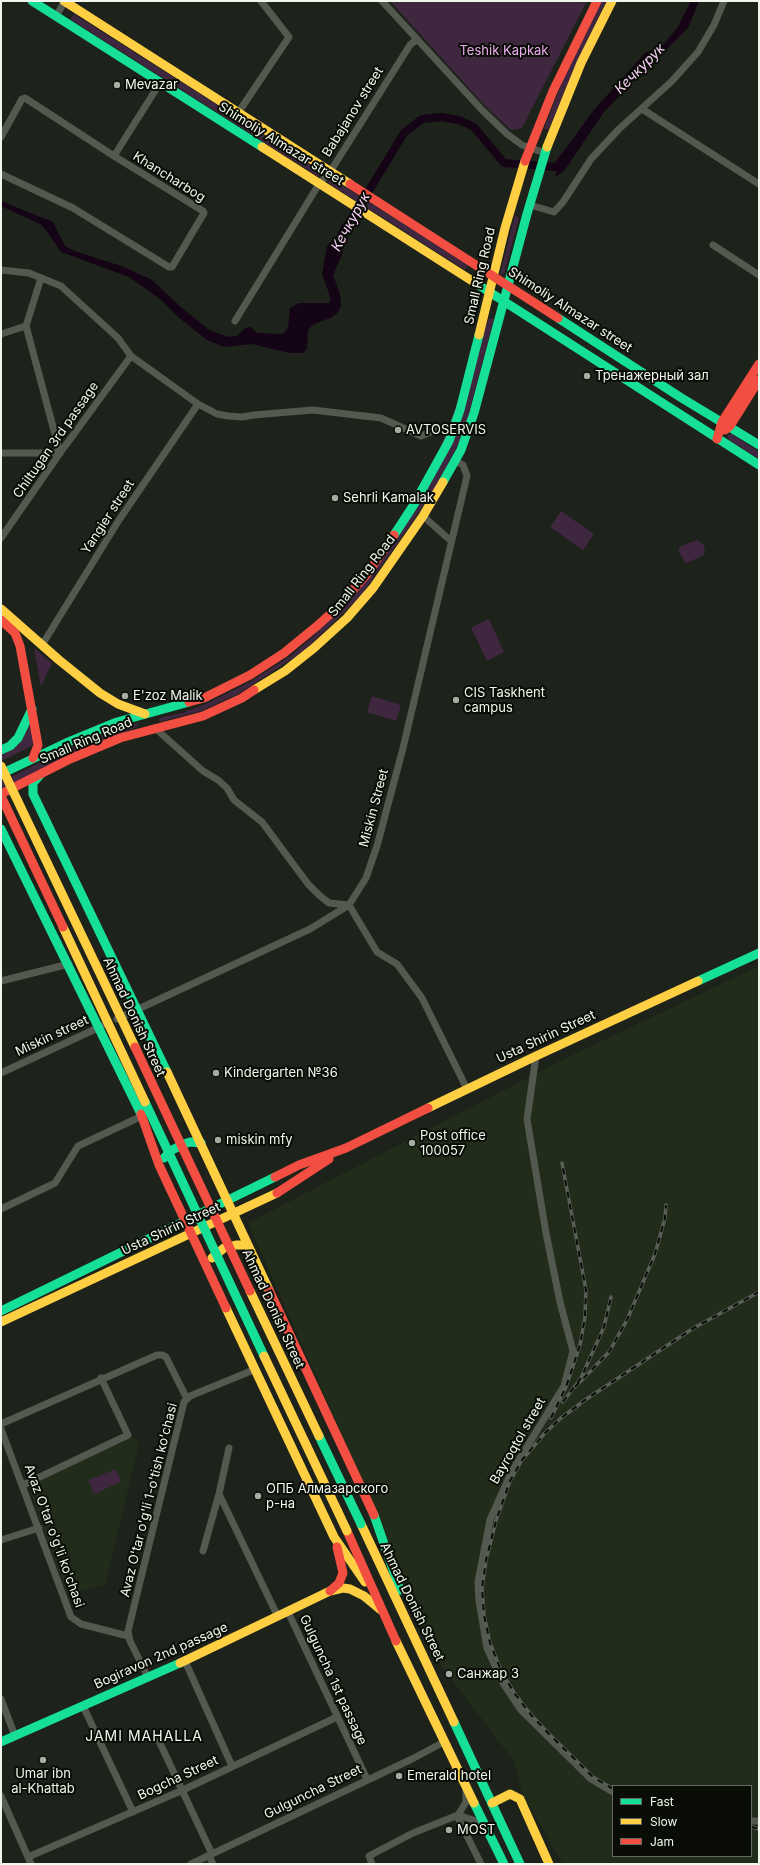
<!DOCTYPE html>
<html>
<head>
<meta charset="utf-8">
<style>
	body { margin:0 }
	#map { position:relative; width:760px; height:1865px; overflow:hidden; background:#1d221a; font-family:Inter,sans-serif }
	canvas { display:block }
	.frame { position:absolute; inset:0; border:2px solid #f0f6ec; pointer-events:none }
	.legend { position:absolute; left:612px; top:1785px; width:140px; height:72px; box-sizing:border-box; background:#090d06; border:1px solid #656a62; margin:0; padding:5px 7px; list-style:none; font-size:12px; color:#f0f6ec }
	.legend li { display:flex; align-items:center; gap:8px; height:20px }
	.legend b { width:20px; border:1px solid #656a62 }
</style>
</head>
<body>
<div id="map">
<canvas width="760" height="1865"></canvas>
<div class="frame"></div>
<ul class="legend">
<li><b style="height:5px;background:#16e098"></b>Fast</li>
<li><b style="height:5px;background:#ffcf43"></b>Slow</li>
<li><b style="height:5px;background:#f24e42"></b>Jam</li>
</ul>
</div>
<script>
const c = document.querySelector('canvas').getContext('2d');
c.lineJoin = 'round';
function fill(path, color) { c.fillStyle = color; c.fill(path, 'evenodd'); }
const shape = rows => new Path2D(rows.map(r => 'M' + r).join(''));
function strokePath(path, color, width, dash) { c.strokeStyle = color; c.lineWidth = width; c.lineCap = dash ? 'butt' : 'round'; c.setLineDash(dash || []); c.stroke(path); }
function drawText(font, color, halo, rows, align = 'center') {
  c.font = font + ' Inter,sans-serif'; c.lineWidth = 4; c.setLineDash([]); c.textBaseline = 'middle'; c.strokeStyle = halo; c.fillStyle = color; for (const [text, x, y, turn = 0] of rows) {
    c.save(); c.translate(x, y); c.rotate((+turn || 0) * Math.PI / 180); c.textAlign = isNaN(turn) ? turn : align; if (halo) c.strokeText(text, 0, 0); c.fillText(text, 0, 0); c.restore();
  }
}
fill(shape([
	[759,966,759,1864,563,1864,524,1797,514,1761,436,1659,397,1573,388,1539,248,1223,564,1059],
	[613,1786,751,1786,751,1856,613,1856],
	[134,1436,139,1445,105,1585,67,1594,28,1487]
]), '#212d1a');
fill(shape([
	[390,1,587,1,522,128,511,130,485,106],
	[601,1,606,1,548,130,544,129,564,77],
	[74,14,323,172,319,177,70,19],
	[331,178,468,265,465,270,328,183],
	[515,215,519,218,504,274,501,275,500,274],
	[489,318,494,319,463,435,431,495,360,597,304,651,240,693,201,711,159,722,159,718,182,713,206,704,250,682,292,655,315,635,417,509],
	[729,434,732,434,759,452,759,459,729,440,727,437],
	[561,511,594,534,583,550,550,527],
	[697,540,704,545,705,553,702,556,687,563,684,561,679,551,679,547],
	[489,619,504,652,487,661,471,628],
	[34,648,52,663,41,687],
	[372,696,401,705,396,721,367,712],
	[138,723,137,727,1,789,1,782,41,762,107,730],
	[30,725,35,738,32,746,1,761,1,755],
	[116,1469,121,1482,94,1494,88,1480]
]), '#3f273f');
fill(shape([
	[691,1,699,1,688,28,667,49,649,61,639,75,604,112,564,171,555,177,561,155,593,111,645,53,663,45,677,28],
	[1,201,53,222,65,246,75,251,124,267,152,280,182,308,209,330,228,337,237,336,245,328,250,327,257,333,283,334,288,328,290,308,299,303,329,303,331,299,322,274,327,246,337,235,342,224,350,220,350,229,342,245,343,252,333,275,340,294,341,305,338,312,332,317,314,324,308,330,307,349,303,353,290,353,252,344,224,347,207,340,177,316,160,299,129,277,61,252,46,230,40,224,1,206]
]), '#150316');
strokePath(shape([
	[345,230,404,133,422,119,442,117,459,120,474,127,504,163,557,167,563,158]
]), '#150316', 8);
strokePath(shape([
	[382,1,482,110,507,134,522,145,545,153],
	[56,16,65,1],
	[642,109,759,184],
	[238,113,289,37,261,1],
	[1,137,22,99,25,98,114,156,203,211,204,213,172,267,169,267,73,208,1,174],
	[114,156,160,83],
	[530,205,554,212,563,202,591,159,619,129,672,81,698,52,714,25,724,1],
	[713,245,759,275],
	[1,270,29,273,61,286,118,338,131,356,198,404,217,414,228,416,242,417,254,415,313,410,381,418,421,436,443,427,453,429],
	[235,321,319,184,330,172,410,45,417,39],
	[1,334,26,326],
	[1,453,60,453,26,326,41,278],
	[423,516,451,541],
	[1,538,60,453,131,356],
	[42,645,119,520,198,404],
	[155,728,203,771,218,780,227,788,234,800,262,822,308,884,319,895,329,903,349,905,377,952,397,964,422,998,467,1089],
	[1,981,69,964],
	[117,1019,310,929,349,905,366,878,377,846,403,748,467,476,463,465,456,461],
	[536,1056,527,1119,546,1233,560,1302,573,1351,564,1386,511,1473,490,1520,478,1582,479,1601,487,1648,503,1683,521,1710,591,1779,613,1792],
	[1,1073,102,1026],
	[1,1209,55,1183,78,1146,142,1116],
	[1,1424,157,1355,162,1355,166,1357,187,1399],
	[1,1429,71,1617,81,1624,128,1636],
	[23,1485,128,1435,101,1378],
	[219,1494,278,1617],
	[1,1540,39,1528],
	[203,1551,219,1494,229,1448],
	[288,1612,367,1779],
	[185,1661,232,1766],
	[148,1677,130,1641,128,1631,184,1402,190,1396,256,1369],
	[1,1699,15,1736],
	[83,1706,133,1812],
	[159,1741,212,1854],
	[1,1796,31,1864],
	[458,1815,476,1821,483,1827],
	[457,1816,481,1864],
	[751,1821,759,1821],
	[209,1856,213,1864],
	[28,1857,183,1790,337,1717],
	[191,1864,412,1759,444,1742],
	[372,1864,369,1856,413,1833,458,1815,466,1802,466,1791]
]), '#545950', 7);
strokePath(shape([
	[32,1,262,147],
	[477,284,759,465],
	[558,318,680,397,759,445],
	[443,482,461,450,474,413,527,214,547,147],
	[394,535,413,506,449,441,460,410,479,335],
	[1,750,10,746,18,738,32,709],
	[1,774,66,743,117,722,189,702],
	[40,775,33,783,33,794,167,1072],
	[1,829,141,1114],
	[698,981,759,953],
	[164,1158,172,1150,184,1144,190,1142,201,1143],
	[1,1311,275,1177],
	[374,1515,400,1590],
	[454,1722,520,1864],
	[1,1742,180,1663],
	[474,1803,504,1864]
]), '#16e098', 9);
strokePath(shape([
	[64,1,350,184],
	[262,147,477,284],
	[547,147,581,63,612,1],
	[479,335,505,228,525,161],
	[1,609,59,660,100,693,118,704,145,714],
	[254,690,285,671,314,648,347,618,373,588,423,516,443,482],
	[167,1072,269,1290],
	[428,1108,536,1056,698,981],
	[212,1258,224,1248,236,1245,248,1245],
	[226,1308,334,1537,365,1582],
	[1,1322,277,1193],
	[361,1524,454,1722],
	[396,1641,474,1803],
	[180,1663,330,1591,343,1588,350,1589,364,1596,381,1610],
	[492,1803,510,1794,520,1799,549,1864]
]), '#ffcf43', 9);
strokePath(shape([
	[525,161,553,91,597,1],
	[350,184,558,318],
	[725,430,730,426,759,380],
	[717,439,722,422,759,364],
	[1,620,15,633,20,646,38,745,33,758],
	[189,702,204,698,250,675,284,653,317,626,337,608,367,574,394,535],
	[1,794,70,759,120,738,203,716,242,698,254,690],
	[141,1114,159,1165,226,1308],
	[275,1177,299,1165,346,1148,428,1108],
	[277,1193,329,1159],
	[269,1290,374,1515],
	[347,1531,396,1641],
	[330,1591,339,1583,343,1573,337,1547]
]), '#f24e42', 9);
const rail = shape([
	[575,1387,609,1352,627,1320,655,1254,665,1218,666,1205],
	[563,1402,581,1378,604,1327,611,1297],
	[551,1418,566,1387,580,1345,585,1317,586,1290,562,1163],
	[613,1789,593,1777,549,1734,532,1716,515,1694,502,1673,490,1643,484,1615,482,1589,486,1560,496,1521,510,1481,522,1460,544,1434,561,1418,585,1400,692,1329,759,1292],
	[751,1827,759,1829]
]);
strokePath(rail, '#595e57', 3.5);
strokePath(rail, '#090d06', 2, [6]);
strokePath(shape([
	[145,1102,264,1356],
	[319,1436,361,1524]
]), '#16e098', 9);
strokePath(shape([
	[1,766,135,1047],
	[63,927,145,1102],
	[250,1291,319,1436],
	[264,1356,347,1531]
]), '#ffcf43', 9);
strokePath(shape([
	[1,796,63,927],
	[135,1047,250,1291]
]), '#f24e42', 9);
for (const [x, y, r, color] of [
	[117,85,4,"#a6aca2"],
	[587,376,4,"#a6aca2"],
	[398,430,4,"#a6aca2"],
	[335,498,4,"#a6aca2"],
	[125,696,4,"#a6aca2"],
	[456,700,4,"#a6aca2"],
	[216,1073,4,"#a6aca2"],
	[218,1140,4,"#a6aca2"],
	[412,1143,4,"#a6aca2"],
	[258,1496,4,"#a6aca2"],
	[449,1674,4,"#a6aca2"],
	[43,1760,4,"#a6aca2"],
	[399,1776,4,"#a6aca2"],
	[449,1830,4,"#a6aca2"]
]) { const dot = new Path2D(); dot.arc(x, y, r, 0, 2 * Math.PI); c.fillStyle = color; c.fill(dot); strokePath(dot, '#090d06', 1.5); }
drawText('13px', '#ecabef', '#090d06', [
	["Teshik Kapkak",504,51]
]);
drawText('13px', '#f0f6ec', '#090d06', [
	["Mevazar",125,85],
	["Тренажерный зал",595,376],
	["AVTOSERVIS",406,430],
	["Sehrli Kamalak",343,498],
	["CIS Taskhent",464,693],
	["campus",464,708],
	["E'zoz Malik",133,696],
	["Kindergarten №36",224,1073],
	["Post office",420,1136],
	["100057",420,1151],
	["miskin mfy",226,1140],
	["ОПБ Алмазарского",266,1489],
	["р-на",266,1504],
	["Санжар 3",457,1674],
	["Umar ibn",43,1774,"center"],
	["al-Khattab",43,1789,"center"],
	["Emerald hotel",407,1776],
	["MOST",457,1830]
], 'left');
drawText('13px', '#f0f6ec', '#090d06', [
	["Babajanov street",353,112,-58],
	["Shimoliy Almazar street",281,144,32],
	["Khancharbog",169,177,32],
	["Small Ring Road",480,276,-77],
	["Shimoliy Almazar street",570,310,33],
	["Chiltugan 3rd passage",56,440,-55],
	["Yangier street",108,517,-57],
	["Small Ring Road",362,576,-52],
	["Small Ring Road",86,741,-23],
	["Miskin Street",374,808,-75],
	["Ahmad Donish Street",134,1017,65],
	["Miskin street",52,1036,-25],
	["Usta Shirin Street",546,1037,-25],
	["Usta Shirin Street",171,1229,-25],
	["Ahmad Donish Street",273,1309,65],
	["Bayroqtol street",518,1441,-60],
	["Avaz O'tar o'g'li 1-o'tish ko'chasi",149,1500,-76],
	["Avaz O'tar o'g'li ko'chasi",54,1536,70],
	["Ahmad Donish Street",412,1602,64],
	["Bogiravon 2nd passage",161,1656,-24],
	["Gulguncha 1st passage",333,1680,65],
	["Bogcha Street",178,1778,-25],
	["Gulguncha Street",313,1792,-26]
]);
drawText('italic 14px', '#f7cff8', '#090d06', [
	["Кечкурук",640,69,-45],
	["Кечкурук",351,222,-61]
]);
c.letterSpacing = '1px';
drawText('14px', '#f0f6ec', '#090d06', [
	["JAMI MAHALLA",144,1737]
]);
c.letterSpacing = '0px';
</script>
</body>
</html>
